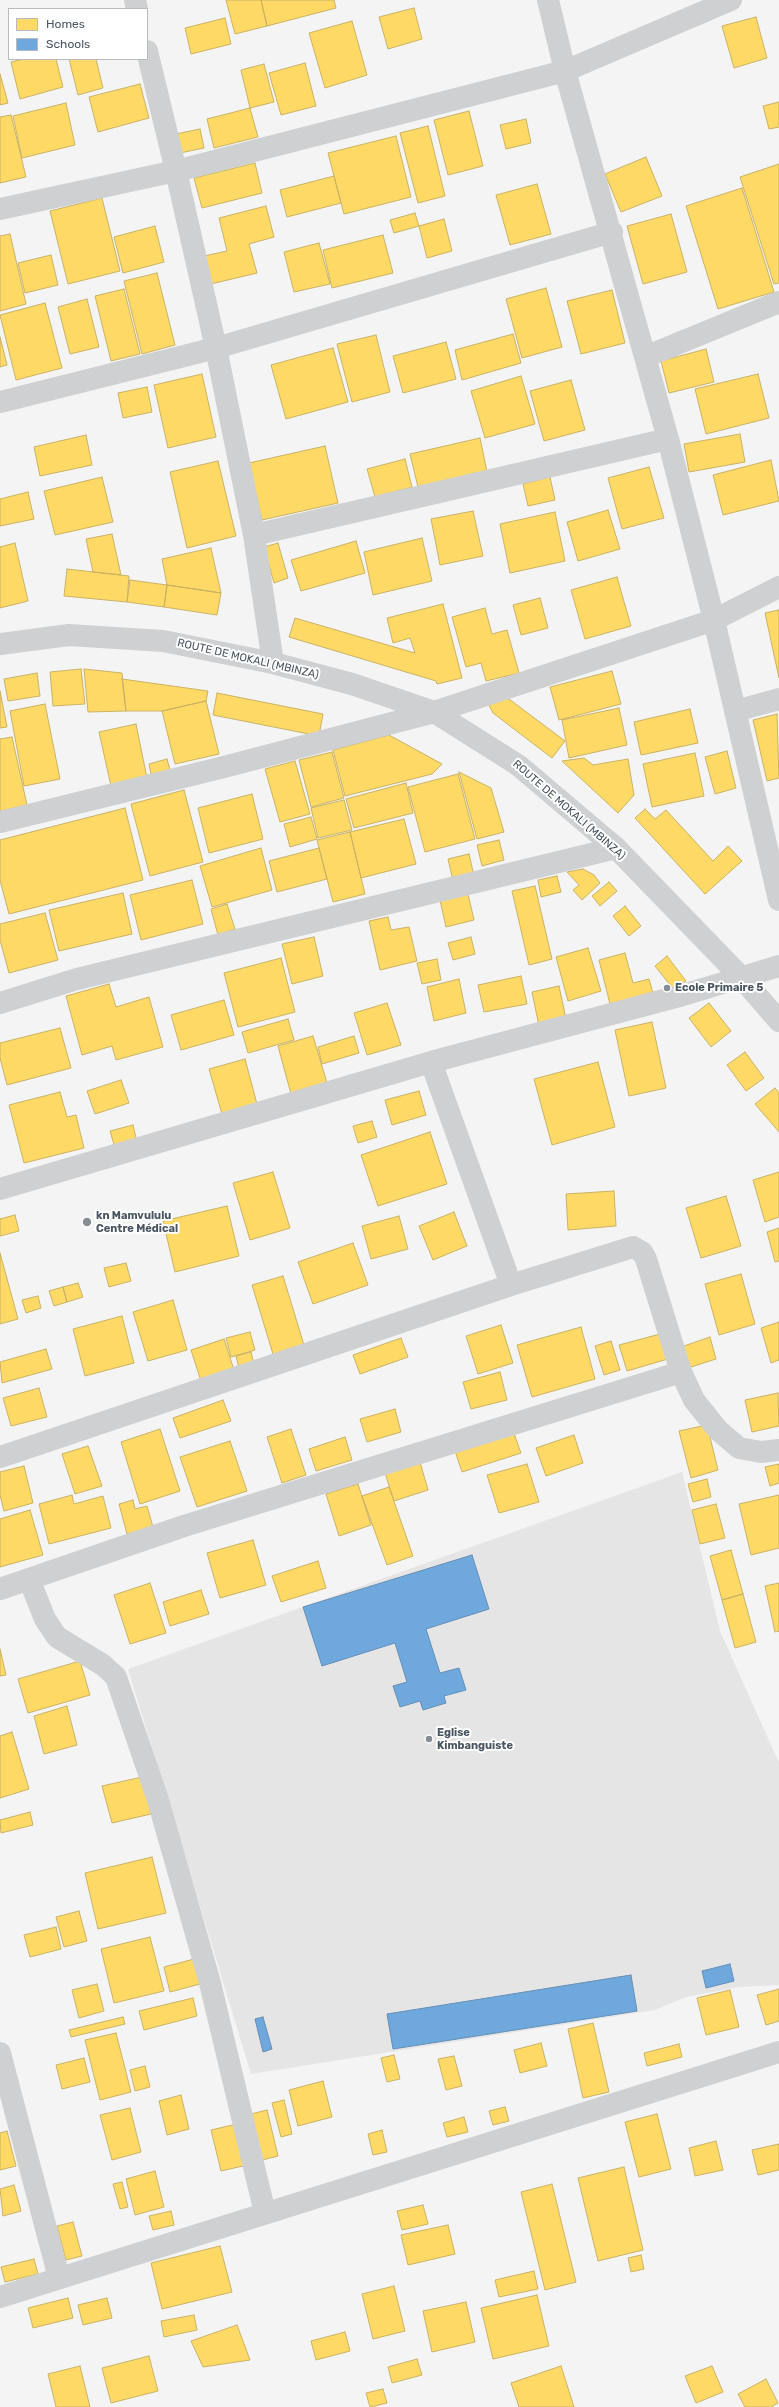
<!DOCTYPE html>
<html>
<head>
<meta charset="utf-8">
<style>
	body { margin:0 }
	#map { position:relative; width:779px; height:2407px; overflow:hidden; background:#f4f4f4; font-family:Rubik,sans-serif }
	canvas { display:block }
	.legend { position:absolute; left:8px; top:8px; width:140px; height:52px; box-sizing:border-box; background:#fff; border:1px solid #b7bbc0; margin:0; padding:5px 7px; list-style:none; font-size:12px; color:#4a5661 }
	.legend li { display:flex; align-items:center; gap:8px; height:20px }
	.legend b { width:20px; border:1px solid #b7bbc0 }
</style>
</head>
<body>
<div id="map">
<canvas width="779" height="2407"></canvas>
<ul class="legend">
<li><b style="height:11px;background:#ffd966"></b>Homes</li>
<li><b style="height:11px;background:#6fa8dc"></b>Schools</li>
</ul>
</div>
<script>
const c = document.querySelector('canvas').getContext('2d');
c.lineJoin = 'round';
function fill(path, color) { c.fillStyle = color; c.fill(path, 'evenodd'); }
const shape = rows => new Path2D(rows.map(r => 'M' + r).join(''));
function strokePath(path, color, width, dash) { c.strokeStyle = color; c.lineWidth = width; c.lineCap = dash ? 'butt' : 'round'; c.setLineDash(dash || []); c.stroke(path); }
function drawText(font, color, halo, rows, align = 'center') {
  c.font = font + ' Rubik,sans-serif'; c.lineWidth = 4; c.setLineDash([]); c.textBaseline = 'middle'; c.strokeStyle = halo; c.fillStyle = color; for (const [text, x, y, turn = 0] of rows) {
    c.save(); c.translate(x, y); c.rotate((+turn || 0) * Math.PI / 180); c.textAlign = isNaN(turn) ? turn : align; if (halo) c.strokeText(text, 0, 0); c.fillText(text, 0, 0); c.restore();
  }
}
fill(shape([
	[682,1472,720,1631,779,1763,779,1985,739,1987,686,1997,655,2010,251,2074,128,1669]
]), '#e6e5e6');
const homes = shape([
	[226,0,261,0,267,26,235,34,226,0],
	[261,0,334,0,336,8,267,26,261,0],
	[414,8,422,39,388,49,379,17,414,8],
	[756,17,767,58,734,68,722,26,756,17],
	[225,18,231,44,191,54,185,28,225,18],
	[352,21,367,75,325,88,309,33,352,21],
	[24,59,56,59,63,87,20,99,11,62,24,59],
	[69,59,96,59,103,88,78,95,69,59],
	[305,63,316,106,281,115,269,73,305,63],
	[264,64,274,102,250,108,241,70,264,64],
	[0,74,8,103,0,105,0,74],
	[140,84,149,118,98,132,89,97,140,84],
	[779,102,779,127,769,129,763,106,779,102],
	[66,103,75,145,22,158,13,116,66,103],
	[250,108,258,137,214,148,207,119,250,108],
	[469,111,483,166,448,175,434,120,469,111],
	[11,115,26,177,0,183,0,117,11,115],
	[526,119,531,143,506,149,500,125,526,119],
	[428,126,445,196,418,203,400,133,428,126],
	[200,129,204,148,180,153,176,134,200,129],
	[396,136,411,197,344,214,328,153,396,136],
	[646,157,662,196,621,212,605,174,646,157],
	[255,163,262,193,202,208,194,178,255,163],
	[779,164,779,283,774,284,740,177,779,164],
	[334,176,341,203,287,217,280,190,334,176],
	[537,184,551,234,510,245,496,195,537,184],
	[742,188,774,292,718,309,686,206,742,188],
	[102,198,120,271,68,284,50,211,102,198],
	[266,206,274,237,249,244,257,273,211,284,204,256,227,251,219,218,266,206],
	[415,213,419,226,394,233,390,220,415,213],
	[671,214,687,272,643,284,627,226,671,214],
	[444,219,452,251,427,258,419,226,444,219],
	[155,226,164,262,123,273,114,237,155,226],
	[10,234,26,304,0,311,0,236,10,234],
	[383,235,393,273,332,288,323,250,383,235],
	[319,243,330,284,294,292,284,252,319,243],
	[51,255,58,285,25,293,18,263,51,255],
	[157,273,175,345,142,354,124,281,157,273],
	[546,288,562,347,522,358,506,299,546,288],
	[124,289,140,354,111,361,95,296,124,289],
	[612,290,625,343,581,354,567,301,612,290],
	[87,299,99,347,70,354,58,307,87,299],
	[45,303,62,368,16,380,0,315,45,303],
	[513,334,521,363,462,380,455,350,513,334],
	[376,335,390,392,352,402,337,344,376,335],
	[0,337,7,365,0,367,0,337],
	[446,342,456,379,403,393,393,356,446,342],
	[333,348,348,402,286,419,271,365,333,348],
	[706,349,714,382,669,393,661,361,706,349],
	[202,374,216,437,168,448,154,385,202,374],
	[758,374,769,418,706,434,695,389,758,374],
	[521,376,535,424,485,438,471,391,521,376],
	[571,380,585,430,544,441,530,391,571,380],
	[147,387,152,412,123,418,118,393,147,387],
	[740,434,745,462,689,472,684,444,740,434],
	[86,435,92,465,40,476,34,447,86,435],
	[480,438,487,472,418,487,410,454,480,438],
	[325,446,338,503,262,520,249,463,325,446],
	[405,459,412,487,375,497,367,469,405,459],
	[771,460,779,501,723,515,713,475,771,460],
	[218,461,236,536,187,548,170,472,218,461],
	[649,467,664,518,622,529,608,478,649,467],
	[102,477,113,522,55,535,44,491,102,477],
	[550,477,555,500,528,506,523,484,550,477],
	[28,492,34,519,0,526,0,499,28,492],
	[608,510,620,549,578,561,567,522,608,510],
	[473,511,483,556,440,565,431,519,473,511],
	[555,512,565,561,510,573,500,524,555,512],
	[112,534,121,575,93,572,86,539,112,534],
	[422,538,432,581,373,595,364,552,422,538],
	[356,541,365,573,301,591,291,560,356,541],
	[15,543,28,601,0,608,0,547,15,543],
	[278,543,288,578,274,583,264,547,278,543],
	[211,548,221,593,167,585,162,559,211,548],
	[67,569,129,576,127,602,64,596,67,569],
	[617,577,631,626,585,639,571,590,617,577],
	[130,580,167,585,164,607,127,602,130,580],
	[167,585,221,593,217,615,164,607,167,585],
	[540,598,548,628,521,635,513,605,540,598],
	[443,604,462,678,437,684,436,681,289,637,295,618,415,653,410,638,393,643,387,618,443,604],
	[485,608,492,634,507,630,519,673,486,681,481,663,466,667,452,617,485,608],
	[779,610,779,678,765,613,779,610],
	[81,669,85,704,53,706,50,672,81,669],
	[84,669,122,673,126,711,88,712,84,669],
	[612,671,621,704,559,720,550,687,612,671],
	[37,673,40,696,8,701,4,679,37,673],
	[122,679,208,691,206,701,162,711,126,711,122,679],
	[0,691,7,727,0,728,0,691],
	[217,693,323,714,319,736,213,715,217,693],
	[505,696,565,741,552,758,493,713,486,700,505,696],
	[206,701,219,754,175,764,162,711,206,701],
	[45,704,60,779,24,786,10,711,45,704],
	[619,708,627,745,569,758,562,720,619,708],
	[690,709,698,743,641,755,634,722,690,709],
	[777,714,779,778,767,781,753,720,777,714],
	[136,724,147,778,111,786,99,732,136,724],
	[389,735,442,764,432,774,345,796,333,750,389,735],
	[12,737,27,805,0,811,0,739,12,737],
	[727,751,736,788,715,794,705,757,727,751],
	[332,752,344,798,311,807,299,760,332,752],
	[695,753,704,796,652,807,643,764,695,753],
	[584,758,593,765,628,759,634,795,618,813,562,761,584,758],
	[167,759,171,774,152,779,149,764,167,759],
	[295,761,310,814,280,822,265,769,295,761],
	[459,772,491,788,504,832,477,839,459,772],
	[458,774,475,839,425,852,408,787,458,774],
	[406,783,413,813,354,828,346,799,406,783],
	[184,790,203,862,150,876,131,804,184,790],
	[252,794,263,839,209,853,198,808,252,794],
	[344,800,352,830,318,838,311,808,344,800],
	[125,808,143,880,9,914,0,880,0,840,125,808],
	[645,809,655,819,666,810,713,861,728,846,742,861,705,894,635,818,645,809],
	[311,817,317,839,290,847,284,824,311,817],
	[404,819,416,864,361,878,350,832,404,819],
	[350,832,365,894,333,902,317,840,350,832],
	[499,840,504,860,482,866,477,845,499,840],
	[261,848,272,890,212,907,200,866,261,848],
	[319,848,327,879,277,892,269,861,319,848],
	[469,854,474,876,453,881,448,859,469,854],
	[583,869,594,875,600,883,582,900,573,890,579,885,567,872,583,869],
	[557,876,561,892,541,897,538,880,557,876],
	[192,880,203,924,141,940,130,895,192,880],
	[609,882,617,891,600,906,592,896,609,882],
	[535,886,552,959,529,965,512,891,535,886],
	[123,893,132,934,59,951,49,910,123,893],
	[468,894,474,920,446,927,440,900,468,894],
	[227,904,235,929,218,935,211,909,227,904],
	[625,906,641,926,629,936,613,916,625,906],
	[45,913,58,960,9,973,0,940,0,924,45,913],
	[388,917,391,930,409,927,417,961,380,970,369,921,388,917],
	[314,937,323,976,292,984,282,944,314,937],
	[471,937,475,954,453,960,448,943,471,937],
	[588,948,601,991,568,1001,556,957,588,948],
	[625,953,633,983,649,979,653,993,610,1004,599,960,625,953],
	[667,956,686,981,674,990,655,966,667,956],
	[281,958,295,1012,238,1027,224,973,281,958],
	[437,959,441,980,422,984,417,963,437,959],
	[521,976,527,1004,484,1012,478,985,521,976],
	[459,979,466,1013,434,1021,427,987,459,979],
	[109,984,116,1007,149,997,163,1047,116,1060,112,1046,82,1055,66,996,109,984],
	[559,986,566,1019,539,1026,532,992,559,986],
	[224,1000,234,1035,181,1050,171,1015,224,1000],
	[387,1003,401,1045,367,1055,354,1013,387,1003],
	[709,1003,731,1031,711,1047,689,1018,709,1003],
	[288,1019,294,1040,248,1053,242,1032,288,1019],
	[652,1022,666,1088,629,1096,615,1030,652,1022],
	[60,1028,71,1068,7,1085,0,1058,0,1043,60,1028],
	[313,1036,327,1083,291,1094,278,1046,313,1036],
	[354,1036,359,1053,322,1064,318,1047,354,1036],
	[745,1052,764,1078,746,1091,727,1065,745,1052],
	[245,1059,257,1104,222,1114,209,1069,245,1059],
	[598,1062,615,1127,552,1145,534,1079,598,1062],
	[121,1080,129,1103,95,1114,87,1091,121,1080],
	[775,1088,779,1093,779,1132,755,1104,775,1088],
	[419,1091,426,1115,392,1125,385,1100,419,1091],
	[60,1092,67,1117,76,1115,84,1148,24,1163,9,1105,60,1092],
	[372,1121,377,1137,358,1143,353,1126,372,1121],
	[133,1125,137,1142,115,1148,110,1131,133,1125],
	[430,1132,447,1184,378,1206,361,1155,430,1132],
	[273,1172,290,1228,250,1240,233,1183,273,1172],
	[779,1172,779,1217,765,1222,753,1180,779,1172],
	[614,1191,616,1226,568,1230,566,1194,614,1191],
	[726,1196,741,1246,701,1258,686,1208,726,1196],
	[227,1206,239,1256,175,1272,163,1221,227,1206],
	[454,1212,467,1246,433,1260,419,1226,454,1212],
	[15,1215,19,1231,0,1236,0,1219,15,1215],
	[399,1216,408,1249,371,1259,362,1226,399,1216],
	[779,1228,779,1261,775,1262,767,1232,779,1228],
	[353,1243,368,1285,313,1304,298,1262,353,1243],
	[0,1253,18,1319,0,1324,0,1253],
	[126,1263,131,1281,109,1287,104,1268,126,1263],
	[741,1274,755,1324,719,1335,705,1284,741,1274],
	[283,1276,304,1345,273,1354,252,1285,283,1276],
	[78,1283,83,1297,67,1302,63,1287,78,1283],
	[63,1287,67,1302,54,1306,49,1291,63,1287],
	[38,1296,41,1308,26,1313,22,1300,38,1296],
	[173,1300,187,1350,148,1361,133,1312,173,1300],
	[122,1316,134,1363,85,1376,73,1329,122,1316],
	[779,1322,779,1360,771,1363,761,1328,779,1322],
	[501,1325,513,1363,478,1374,466,1336,501,1325],
	[581,1327,595,1379,532,1397,517,1345,581,1327],
	[250,1332,255,1350,231,1357,226,1338,250,1332],
	[660,1334,668,1359,627,1371,619,1345,660,1334],
	[710,1337,716,1359,688,1368,681,1347,710,1337],
	[401,1338,408,1357,360,1374,353,1355,401,1338],
	[224,1339,235,1373,202,1384,191,1350,224,1339],
	[611,1341,620,1370,604,1375,595,1346,611,1341],
	[46,1349,52,1369,2,1383,0,1362,46,1349],
	[251,1352,254,1364,239,1368,236,1356,251,1352],
	[500,1372,507,1400,471,1409,463,1382,500,1372],
	[39,1388,47,1417,11,1426,3,1398,39,1388],
	[778,1393,779,1426,752,1432,745,1400,778,1393],
	[223,1400,231,1421,180,1438,173,1418,223,1400],
	[395,1409,401,1432,367,1442,360,1419,395,1409],
	[707,1425,718,1470,691,1478,679,1431,707,1425],
	[512,1428,521,1453,462,1472,454,1448,512,1428],
	[160,1429,180,1491,140,1504,121,1442,160,1429],
	[291,1429,306,1475,282,1483,267,1437,291,1429],
	[574,1435,583,1463,546,1476,536,1448,574,1435],
	[345,1437,352,1460,316,1471,309,1449,345,1437],
	[230,1441,247,1491,197,1507,180,1457,230,1441],
	[88,1446,102,1486,75,1494,62,1454,88,1446],
	[420,1462,428,1490,394,1501,385,1473,420,1462],
	[527,1464,539,1502,499,1513,487,1475,527,1464],
	[779,1464,779,1483,770,1486,765,1467,779,1464],
	[24,1466,33,1503,4,1511,0,1495,0,1472,24,1466],
	[707,1479,711,1497,693,1502,688,1484,707,1479],
	[358,1484,371,1525,339,1536,326,1494,358,1484],
	[389,1487,413,1556,387,1565,362,1496,389,1487],
	[72,1495,74,1504,103,1496,111,1528,49,1544,39,1504,72,1495],
	[779,1495,779,1548,751,1555,739,1504,779,1495],
	[133,1500,135,1509,147,1506,153,1527,127,1534,119,1504,133,1500],
	[716,1504,725,1538,700,1544,692,1510,716,1504],
	[30,1510,43,1555,0,1567,0,1519,30,1510],
	[253,1540,266,1585,220,1598,207,1553,253,1540],
	[731,1550,743,1594,722,1600,710,1556,731,1550],
	[318,1561,326,1588,281,1602,272,1576,318,1561],
	[150,1583,166,1633,130,1644,114,1595,150,1583],
	[779,1583,779,1631,775,1632,765,1586,779,1583],
	[201,1590,209,1614,170,1626,163,1602,201,1590],
	[743,1594,756,1642,735,1648,722,1600,743,1594],
	[0,1649,6,1675,0,1676,0,1649],
	[80,1661,90,1695,28,1713,18,1679,80,1661],
	[67,1706,77,1745,44,1754,34,1716,67,1706],
	[12,1732,29,1789,0,1798,0,1736,12,1732],
	[142,1777,151,1814,112,1823,102,1786,142,1777],
	[30,1812,33,1825,1,1833,0,1820,30,1812],
	[152,1857,166,1913,98,1929,85,1873,152,1857],
	[79,1911,87,1941,64,1947,56,1917,79,1911],
	[56,1927,61,1949,30,1957,24,1935,56,1927],
	[150,1937,164,1991,114,2003,101,1949,150,1937],
	[194,1959,200,1984,170,1992,164,1967,194,1959],
	[97,1984,104,2011,79,2018,72,1990,97,1984],
	[779,1989,779,2021,766,2025,757,1995,779,1989],
	[730,1990,739,2027,706,2035,697,1998,730,1990],
	[193,1998,197,2016,144,2030,139,2011,193,1998],
	[123,2017,125,2024,71,2037,69,2030,123,2017],
	[593,2023,609,2092,583,2098,568,2029,593,2023],
	[116,2033,131,2092,100,2100,85,2040,116,2033],
	[541,2043,547,2066,520,2073,514,2050,541,2043],
	[679,2044,682,2057,647,2066,644,2053,679,2044],
	[394,2055,400,2079,387,2082,381,2058,394,2055],
	[454,2056,462,2086,446,2090,438,2059,454,2056],
	[84,2058,90,2082,62,2089,56,2065,84,2058],
	[145,2066,150,2087,135,2091,130,2070,145,2066],
	[323,2081,332,2117,298,2126,289,2090,323,2081],
	[181,2095,189,2129,167,2135,159,2101,181,2095],
	[284,2100,292,2134,281,2137,272,2103,284,2100],
	[505,2107,509,2121,493,2125,489,2111,505,2107],
	[130,2108,141,2152,112,2160,100,2115,130,2108],
	[267,2110,278,2156,258,2161,247,2115,267,2110],
	[657,2114,671,2169,639,2177,625,2122,657,2114],
	[464,2117,468,2132,447,2137,443,2123,464,2117],
	[237,2124,247,2165,221,2171,211,2130,237,2124],
	[382,2130,387,2152,373,2155,368,2134,382,2130],
	[7,2131,16,2166,0,2170,0,2133,7,2131],
	[716,2141,723,2170,695,2176,689,2148,716,2141],
	[779,2144,779,2170,758,2175,752,2150,779,2144],
	[624,2167,643,2250,598,2261,578,2178,624,2167],
	[155,2171,164,2207,135,2215,126,2179,155,2171],
	[122,2182,128,2207,120,2209,113,2184,122,2182],
	[552,2184,576,2282,545,2290,521,2192,552,2184],
	[14,2185,21,2211,3,2216,0,2189,14,2185],
	[423,2205,428,2224,402,2230,397,2211,423,2205],
	[171,2211,174,2225,153,2230,149,2216,171,2211],
	[73,2222,82,2256,66,2260,57,2226,73,2222],
	[448,2225,455,2254,408,2265,401,2235,448,2225],
	[220,2246,232,2292,162,2309,151,2263,220,2246],
	[641,2255,644,2269,631,2272,628,2258,641,2255],
	[34,2259,38,2274,5,2282,1,2267,34,2259],
	[534,2271,538,2289,499,2297,495,2280,534,2271],
	[394,2286,405,2331,373,2339,362,2294,394,2286],
	[537,2295,549,2346,493,2359,481,2308,537,2295],
	[68,2298,73,2318,33,2328,28,2308,68,2298],
	[107,2298,112,2318,83,2325,78,2305,107,2298],
	[466,2302,475,2342,432,2352,423,2311,466,2302],
	[194,2315,197,2330,164,2337,161,2321,194,2315],
	[237,2325,250,2360,203,2367,191,2341,237,2325],
	[345,2332,350,2351,316,2360,311,2341,345,2332],
	[149,2356,158,2391,111,2403,102,2368,149,2356],
	[417,2359,422,2375,392,2383,388,2367,417,2359],
	[80,2366,90,2407,56,2407,48,2374,80,2366],
	[561,2366,574,2407,519,2407,511,2383,561,2366],
	[712,2366,723,2392,696,2403,685,2376,712,2366],
	[766,2379,778,2403,771,2407,745,2407,738,2394,766,2379],
	[383,2389,387,2403,370,2407,366,2393,383,2389]
]);
fill(homes, '#ffd966');
strokePath(homes, '#c9b264', 1);
const schools = shape([
	[472,1555,489,1609,426,1629,440,1673,459,1668,466,1690,444,1696,446,1703,423,1710,420,1701,400,1707,393,1686,407,1682,395,1643,322,1666,303,1607,472,1555],
	[730,1964,734,1981,706,1988,702,1971,730,1964],
	[631,1975,637,2011,393,2049,387,2014,631,1975],
	[263,2017,272,2049,263,2052,255,2019,263,2017]
]);
fill(schools, '#6fa8dc');
strokePath(schools, '#648fb7', 1);
strokePath(shape([
	[135,0,137,9],
	[548,0,565,71,668,439,714,620,779,900],
	[147,51,176,171,565,71,731,0],
	[0,209,176,171,216,348,254,535,273,663],
	[645,357,779,302],
	[0,402,216,348,612,232],
	[254,535,668,439],
	[735,711,779,699],
	[0,822,224,767,434,712,714,620,779,587],
	[0,1003,77,979,616,848],
	[431,1062,511,1285],
	[0,1189,431,1062,683,995,779,966],
	[0,1457,511,1285,633,1247,642,1252,646,1259,681,1372,694,1400,718,1430,739,1448,761,1452,779,1450],
	[29,1579,45,1619,57,1637,103,1665,116,1677,158,1800,210,1983,265,2213],
	[0,1589,184,1526,681,1372],
	[0,2053,59,2278],
	[0,2297,779,2052]
]), '#ced0d2', 22);
strokePath(shape([
	[0,644,69,635,163,641,273,663,352,684,434,712,518,765,616,848,741,977,779,1021]
]), '#ced0d2', 22);
for (const [x, y, r, color] of [
	[667,988,4,"#868d94"],
	[87,1222,5,"#868d94"],
	[429,1739,4,"#868d94"]
]) { const dot = new Path2D(); dot.arc(x, y, r, 0, 2 * Math.PI); c.fillStyle = color; c.fill(dot); strokePath(dot, '#fff', 1.5); }
drawText('11px', '#4a5661', '#fff', [
	["ROUTE DE MOKALI (MBINZA)",248,659,13],
	["ROUTE DE MOKALI (MBINZA)",569,810,41]
]);
drawText('bold 11px', '#4a5661', '#fff', [
	["Ecole Primaire 5",675,988],
	["kn Mamvululu",96,1216],
	["Centre Médical",96,1229],
	["Eglise",437,1733],
	["Kimbanguiste",437,1746]
], 'left');
</script>
</body>
</html>
